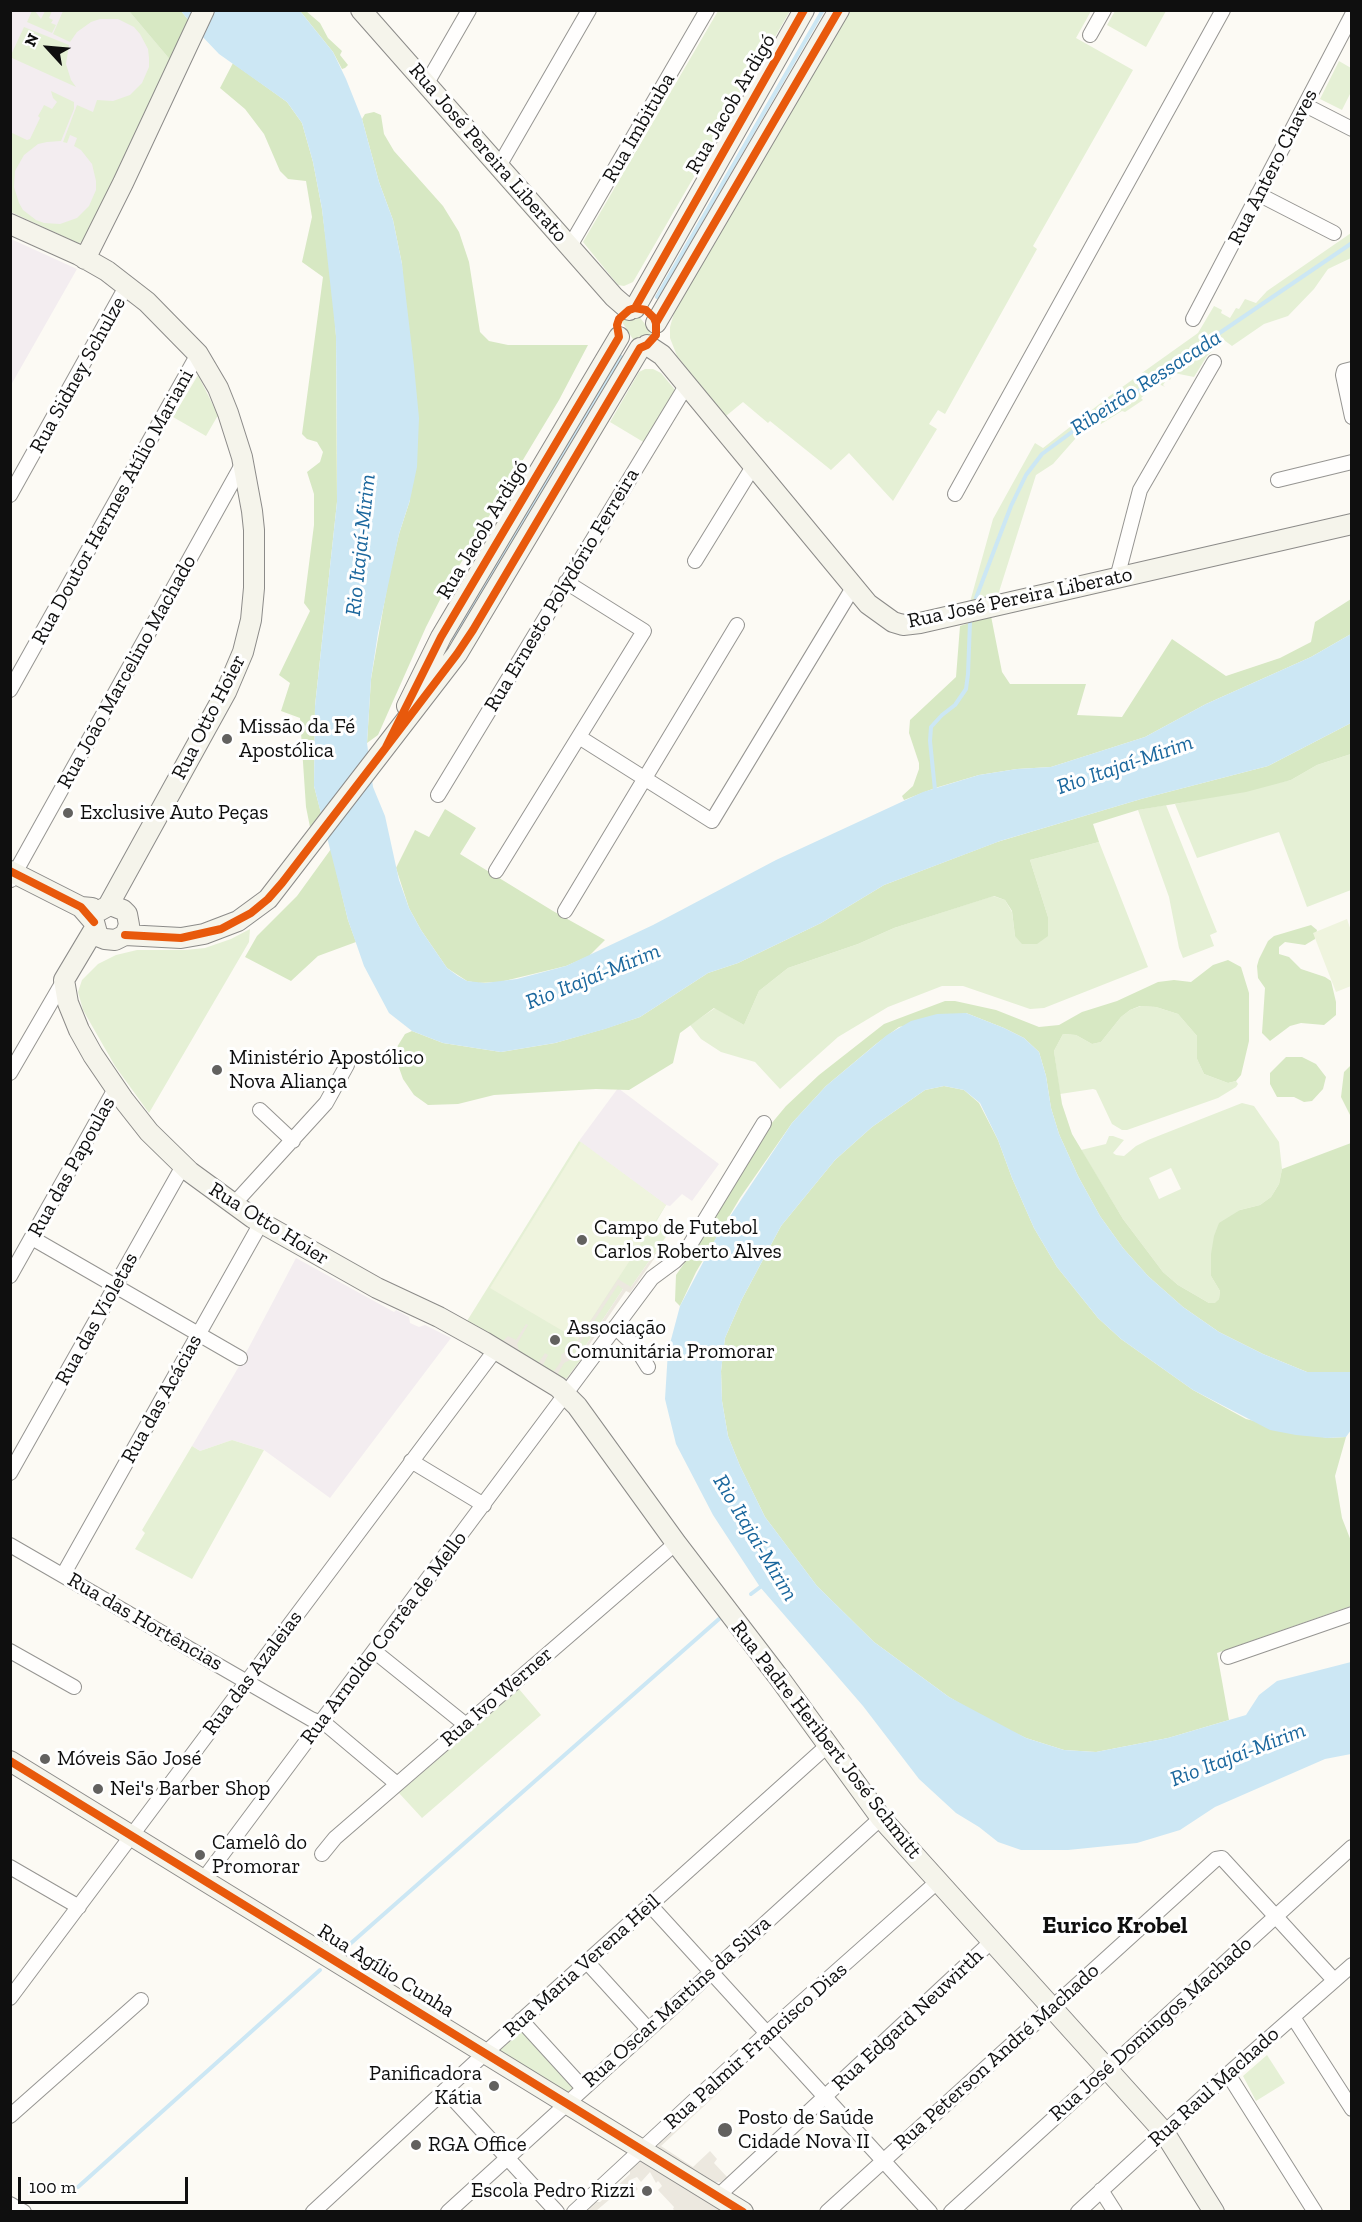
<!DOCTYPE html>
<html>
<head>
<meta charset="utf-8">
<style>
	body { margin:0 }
	#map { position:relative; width:1362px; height:2222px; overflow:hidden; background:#fcfaf4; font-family:"Zilla Slab",serif }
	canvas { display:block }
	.frame { position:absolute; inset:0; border:12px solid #0f0f0f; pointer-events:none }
	.north { position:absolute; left:18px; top:18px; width:60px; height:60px; -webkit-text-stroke:4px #fff; paint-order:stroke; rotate:296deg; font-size:16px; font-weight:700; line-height:24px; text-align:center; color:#0f0f0f }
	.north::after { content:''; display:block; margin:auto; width:21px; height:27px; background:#0f0f0f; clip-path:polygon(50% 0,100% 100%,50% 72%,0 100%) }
	.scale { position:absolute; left:18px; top:2177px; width:170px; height:27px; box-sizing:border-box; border:3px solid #0f0f0f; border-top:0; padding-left:8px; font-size:18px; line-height:21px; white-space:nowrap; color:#0f0f0f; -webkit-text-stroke:4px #fff; paint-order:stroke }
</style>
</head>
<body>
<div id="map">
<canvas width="1362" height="2222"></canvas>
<div class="frame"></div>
<div class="north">N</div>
<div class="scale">100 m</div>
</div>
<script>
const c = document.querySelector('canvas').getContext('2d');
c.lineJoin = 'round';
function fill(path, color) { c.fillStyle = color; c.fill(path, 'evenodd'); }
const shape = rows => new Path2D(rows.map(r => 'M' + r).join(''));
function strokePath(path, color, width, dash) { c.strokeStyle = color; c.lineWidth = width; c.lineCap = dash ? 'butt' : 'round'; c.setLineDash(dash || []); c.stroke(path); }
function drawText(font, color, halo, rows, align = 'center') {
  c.font = font + ' "Zilla Slab",serif'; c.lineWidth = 6; c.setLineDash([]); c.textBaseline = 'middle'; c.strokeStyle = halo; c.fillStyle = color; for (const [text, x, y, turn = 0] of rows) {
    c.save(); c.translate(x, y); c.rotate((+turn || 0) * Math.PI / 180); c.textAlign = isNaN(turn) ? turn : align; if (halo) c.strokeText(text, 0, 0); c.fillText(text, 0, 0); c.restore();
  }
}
fill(shape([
	[11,11,129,11,172,62,85,242,11,212],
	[11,239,77,269,11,385],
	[618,1088,719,1164,692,1201,682,1194,670,1206,666,1205,579,1141],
	[296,1258,394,1312,396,1310,409,1317,410,1323,419,1327,425,1325,451,1338,330,1498,264,1450,232,1440,200,1451,192,1446,238,1368]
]), '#f3edf0');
fill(shape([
	[32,11,35,11,41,19,45,11,52,11,49,18,53,20,51,23,56,25,52,33,27,22],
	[63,11,129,11,172,62,85,242,78,243,11,212,10,132,27,140,30,139,40,118,38,116,42,109,44,105,52,109,57,102,53,98,51,91,74,102,74,109,61,141,47,142,38,144,24,155,15,171,14,187,19,203,23,210,36,220,44,223,60,224,77,218,89,206,96,190,96,181,92,164,81,150,74,146,77,138,70,135,67,143,63,142,77,105,93,112,97,100,113,101,130,95,142,83,149,67,149,58,148,49,140,34,134,27,118,19,100,19,91,22,77,32,70,42,53,34],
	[718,11,790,11,633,282,624,286,618,285,583,242],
	[848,11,1091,11,1076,38,1133,70,1033,246,1037,249,945,414,938,410,929,424,937,429,893,501,849,453,831,470,770,421,768,423,743,402,726,416,677,356,670,338,670,327,674,313],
	[1115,11,1115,10,1166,11,1146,47,1107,25],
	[24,27,69,45,66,64,71,80,76,87,12,58,11,55],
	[1339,61,1351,68,1351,92,1342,110,1320,99],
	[1351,233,1351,258,1328,269,1314,289,1288,316,1264,324,1232,346,1224,340,1207,356,1194,377,1174,373,1170,380,1167,379,1163,385,1165,387,1159,384,1155,385,1141,398,1143,400,1125,412,1122,411,1101,424,1098,420,1083,430,1053,464,1036,475,998,595,970,602,993,519,1035,443,1043,448,1111,395,1198,333,1214,306,1222,310,1221,313,1230,318,1236,308,1239,309,1245,299,1256,303,1267,291],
	[638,315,652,333,650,339,636,344,622,322,624,317],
	[645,369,653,369,661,373,676,391,645,443,610,422,639,372],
	[198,375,219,417,217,417,206,436,173,417],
	[1351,754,1351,890,1307,907,1279,832,1197,858,1175,804,1291,780,1317,765],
	[1166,805,1217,932,1210,935,1214,946,1183,958,1179,948,1169,897,1138,810],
	[1099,842,1148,967,1044,1008,1030,1009,963,986,942,986,888,1007,838,1037,780,1089,755,1062,721,1052,701,1039,690,1025,715,1008,744,1025,759,991,788,968,858,944,894,928,993,896,1005,900,1012,912,1015,936,1048,917,1030,860],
	[250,929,249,942,149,1113,115,1066,83,1010,78,992,82,980,98,964,116,955,137,950,185,950,205,948,231,939],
	[1141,1006,1156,1007,1178,1014,1197,1036,1197,1059,1204,1074,1228,1083,1236,1081,1238,1084,1236,1087,1218,1098,1127,1130,1122,1130,1112,1124,1096,1090,1093,1089,1060,1094,1054,1051,1063,1034,1076,1035,1092,1044,1101,1042,1121,1017,1130,1010],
	[1242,1103,1254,1106,1279,1142,1282,1169,1279,1184,1271,1197,1260,1205,1240,1210,1211,1276,1220,1291,1219,1299,1216,1303,1209,1303,1178,1285,1163,1272,1123,1219,1081,1150,1106,1144,1109,1136,1113,1136,1124,1140,1113,1153,1116,1155,1124,1156,1136,1146,1148,1140],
	[1171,1168,1181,1189,1159,1199,1149,1178],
	[579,1141,666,1205,656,1222,670,1231,631,1287,623,1289,584,1348,585,1354,567,1378,564,1379,467,1321],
	[232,1440,264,1450,192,1579,135,1549,145,1533,142,1530,192,1446,200,1451],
	[519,1689,541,1715,422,1818,399,1793],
	[522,2031,574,2088,567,2092,500,2052,501,2049],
	[1267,2055,1285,2083,1256,2101,1243,2076]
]), '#e5f0d5');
fill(shape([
	[129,11,181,11,190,22,172,62],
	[300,11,306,11,320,23,328,38,342,51,340,55,348,65,345,68,342,69,333,52],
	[233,63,287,102,302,123,313,162,322,209,333,296,336,336,337,502,315,706,314,786,321,813,310,827,306,807,300,718,281,711,290,683,279,675,310,611,304,603,314,525,314,494,307,472,320,462,323,452,317,442,307,439,302,434,323,277,302,262,312,217,306,181,288,179,280,171,264,134,245,109,220,88],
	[374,112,381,115,384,134,394,151,443,206,459,232,469,262,480,332,489,341,508,345,588,345,559,400,447,586,426,627,378,735,367,743,371,679,388,581,399,534,410,500,402,264,393,220,379,182,362,119,365,114],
	[1351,599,1351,634,1311,657,1206,704,1145,737,1051,767,1017,769,979,775,935,788,904,800,902,796,913,786,919,769,919,763,909,733,910,720,956,677,960,626,991,616,1002,672,1010,684,1086,684,1077,715,1122,717,1172,639,1226,676,1280,658,1311,642,1315,622],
	[1351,723,1351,754,1317,765,1291,780,1246,792,1138,810,1093,824,1099,842,1030,860,1048,917,1048,936,1037,944,1022,944,1015,936,1012,911,1005,900,994,896,894,928,858,944,788,968,759,991,744,1025,714,1008,680,1033,673,1063,629,1090,596,1089,494,1095,458,1104,428,1105,414,1095,403,1079,397,1062,397,1047,405,1034,412,1031,443,1043,501,1052,555,1043,604,1029,640,1017,708,973,738,963,821,923,884,885,997,842,1141,799,1268,766],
	[445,809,476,828,460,854,553,911,605,940,589,956,566,966,500,982,478,983,467,981,447,968,421,930,409,908,396,868,415,830,429,837],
	[331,849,348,920,356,942,318,956,291,981,245,957,257,936,297,896],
	[1311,925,1317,930,1315,939,1305,945,1285,942,1279,947,1279,954,1289,957,1301,969,1325,977,1331,981,1336,1002,1336,1015,1324,1025,1301,1023,1290,1026,1270,1041,1262,1033,1265,988,1258,978,1257,966,1259,959,1268,941,1274,936],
	[1228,960,1241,967,1249,993,1249,1041,1241,1075,1236,1081,1228,1083,1204,1074,1197,1059,1197,1036,1178,1014,1156,1007,1140,1006,1130,1010,1121,1017,1101,1042,1092,1044,1076,1035,1063,1034,1054,1051,1062,1104,1072,1134,1123,1219,1163,1272,1178,1285,1209,1303,1215,1303,1219,1299,1220,1291,1211,1276,1211,1254,1214,1236,1219,1223,1240,1210,1260,1205,1271,1197,1279,1184,1282,1169,1351,1143,1351,1372,1307,1372,1263,1354,1219,1332,1183,1307,1148,1276,1123,1248,1100,1216,1078,1176,1059,1134,1051,1108,1046,1076,1039,1052,1024,1038,1004,1028,966,1013,899,1027,876,1044,826,1086,792,1123,740,1198,696,1272,680,1306,675,1301,676,1275,704,1235,771,1124,786,1106,819,1075,884,1024,945,1001,955,1001,996,1010,1039,1027,1059,1025,1082,1012,1117,1001,1158,982,1174,980,1191,982,1213,965],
	[1286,1057,1302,1057,1316,1064,1326,1077,1323,1089,1312,1101,1304,1102,1294,1097,1277,1097,1270,1084,1270,1073],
	[1351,1065,1351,1117,1341,1097,1344,1072],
	[944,1086,964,1090,979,1103,998,1140,1012,1178,1034,1228,1057,1267,1098,1318,1121,1339,1193,1390,1246,1419,1327,1438,1346,1437,1335,1476,1342,1518,1351,1541,1351,1606,1217,1653,1229,1720,1168,1738,1096,1752,1064,1750,1026,1738,988,1720,949,1697,874,1642,817,1586,765,1517,740,1466,728,1436,722,1401,721,1371,725,1338,742,1299,781,1226,835,1160,872,1127,925,1090]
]), '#d7e8c3');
fill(shape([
	[1347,919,1351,931,1351,986,1336,992,1313,933],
	[581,1142,666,1205,578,1340,490,1288]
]), '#eff4de');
fill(shape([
	[659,1247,661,1249,630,1293,626,1291,587,1348,589,1352,567,1382,564,1382,502,1342,508,1336,516,1340,526,1324,528,1325,517,1344,520,1353,538,1364,545,1353,548,1355,542,1367,553,1373,561,1361,561,1355,576,1343,618,1279,631,1287],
	[618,1285,623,1289,584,1348,579,1344],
	[574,1348,577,1348,585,1354,567,1378,562,1379,557,1375,564,1363,570,1360,569,1354],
	[727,2081,729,2083,661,2146,693,2167,710,2151,717,2159,714,2163,728,2178,721,2182,712,2183,657,2146],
	[643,2161,727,2211,675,2211,673,2209,674,2207,658,2190,662,2186,660,2183,658,2181,656,2183,650,2172,641,2182,637,2177,630,2180,638,2189,634,2192,629,2188,623,2188,596,2211,584,2212,594,2202,600,2202,630,2174,630,2168,638,2162]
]), '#ece8df');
fill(shape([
	[181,11,300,11,333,52,346,79,362,119,379,182,393,220,402,264,414,366,419,418,417,467,410,500,399,534,378,633,371,679,367,743,373,787,385,816,399,880,409,908,421,930,447,968,458,976,467,981,485,983,517,979,566,966,653,925,776,860,923,792,979,775,1017,769,1051,767,1145,737,1206,704,1311,657,1351,634,1351,723,1268,766,1141,799,1000,841,884,885,821,923,738,963,708,973,640,1017,605,1029,555,1043,501,1052,443,1043,412,1031,389,1013,364,966,348,920,314,786,315,706,337,502,337,455,336,336,322,209,313,162,302,123,287,102,219,54,199,33],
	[966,1013,1004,1028,1024,1038,1039,1052,1046,1076,1051,1108,1059,1134,1078,1176,1100,1216,1123,1248,1148,1276,1183,1307,1219,1332,1263,1354,1307,1372,1351,1372,1351,1430,1346,1437,1327,1438,1296,1435,1270,1430,1193,1390,1121,1339,1098,1318,1057,1267,1034,1228,1012,1178,998,1140,980,1103,964,1090,944,1086,925,1090,872,1127,835,1160,781,1226,742,1299,725,1338,721,1371,722,1401,728,1436,740,1466,765,1517,817,1586,874,1642,949,1697,1026,1738,1064,1750,1096,1752,1168,1738,1246,1715,1259,1695,1277,1681,1351,1662,1351,1754,1325,1759,1215,1807,1180,1830,1137,1843,1068,1850,1021,1850,998,1842,979,1827,956,1813,919,1779,863,1706,760,1587,713,1515,676,1444,665,1399,668,1351,680,1306,717,1236,792,1123,826,1086,887,1035,911,1021,937,1014]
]), '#cce7f4');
strokePath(shape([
	[657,297,823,10],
	[976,598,1011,506,1026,475,1042,454,1076,429,1089,415,1152,384,1221,332,1352,243],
	[453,638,621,357],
	[935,790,930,741,931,727,942,715,955,705,966,689,968,674,970,622],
	[751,1594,763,1585],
	[342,1951,719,1619],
	[78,2187,320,1970]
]), '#cce7f4', 4);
const street = shape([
	[1090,35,1104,10],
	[427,83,469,10],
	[1305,105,1352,129],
	[499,166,589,10],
	[1258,194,1334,233],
	[570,246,707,10],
	[1193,319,1352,15],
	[1352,369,1344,371,1343,375,1352,417],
	[1278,480,1352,462],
	[955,494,1223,10],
	[10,495,127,285],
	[695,561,754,465],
	[1117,578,1140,490,1214,362],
	[10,690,198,354],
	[579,737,712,821,854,586],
	[438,795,686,386],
	[496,871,644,631,566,582],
	[11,880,243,463],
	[565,911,737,625],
	[10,1073,64,980],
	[260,1110,293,1141],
	[233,1205,326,1103,347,1065],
	[32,1238,240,1358],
	[10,1276,115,1089],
	[615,1327,635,1346,648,1367],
	[411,1461,484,1505],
	[10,1473,183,1166],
	[10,1545,311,1719,328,1726,397,1784],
	[63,1575,261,1223],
	[10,1651,74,1687],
	[374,1651,466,1725],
	[1228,1657,1352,1614],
	[322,1854,335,1838,676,1543],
	[10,1867,79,1907],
	[203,1880,652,1278,675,1261,688,1248,764,1123],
	[650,1905,930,2212],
	[587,1962,648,2029],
	[10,1998,496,1349],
	[1293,2017,1352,2109],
	[521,2020,583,2088],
	[1228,2074,1315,2212],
	[445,2090,557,2212],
	[10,2116,141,2000],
	[1101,2190,1115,2212],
	[718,2196,992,1941],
	[10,2204,24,2212],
	[313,2212,494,2045,827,1746],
	[448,2212,881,1818],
	[574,2212,767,2033,937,1882],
	[827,2212,1216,1859,1222,1858,1334,1980],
	[951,2212,1352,1847],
	[1078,2212,1228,2074,1352,1965]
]);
const secondary = shape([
	[361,10,614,297,629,310],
	[10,224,79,255,107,271,147,302,198,354,218,388,228,413,242,457,252,511,254,530,254,588,251,620,243,652,226,692,108,906],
	[85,259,123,183,204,10],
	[635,308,804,10],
	[656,323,839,10],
	[647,345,662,355,868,604,893,622,903,625,920,623,1352,524],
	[407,706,441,637,619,337],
	[10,871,81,907,92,908],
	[81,907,94,922,97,933,100,937,105,939,115,940,125,935,129,925,127,914,123,910,113,906,108,906,99,911],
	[95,928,64,980,68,1003,79,1030,93,1055,123,1099,149,1132,190,1172,253,1218,377,1288,439,1317,484,1342,558,1387,577,1406,676,1543,780,1679,881,1818,1164,2132,1214,2212],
	[125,935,181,938,204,934,238,921,268,899,457,654,640,348],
	[10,1761,743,2212]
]);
strokePath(street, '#969592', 16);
strokePath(secondary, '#8c8b89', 22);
strokePath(street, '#fffefd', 14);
strokePath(secondary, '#f5f4eb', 20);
strokePath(shape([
	[635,308,804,10],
	[656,323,839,10],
	[10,871,81,907,94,922],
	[125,935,181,938,221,929,251,913,268,899,282,883,378,758,457,654,473,630,640,348,647,345,656,335,656,323,654,318,646,310,635,308,629,310,619,319,617,325,619,337,441,637,386,747],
	[10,1761,743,2212]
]), '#e8590c', 8);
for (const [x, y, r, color] of [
	[227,739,6,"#62615f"],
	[68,813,6,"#62615f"],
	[217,1070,6,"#62615f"],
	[582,1240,6,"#62615f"],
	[555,1340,6,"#62615f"],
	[45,1759,6,"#62615f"],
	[98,1789,6,"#62615f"],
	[200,1855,6,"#62615f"],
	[494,2086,6,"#62615f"],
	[725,2130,8,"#62615f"],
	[416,2145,6,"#62615f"],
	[647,2191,6,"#62615f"]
]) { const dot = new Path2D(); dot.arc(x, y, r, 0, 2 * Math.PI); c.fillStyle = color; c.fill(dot); strokePath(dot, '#fff', 2); }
drawText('21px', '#0f0f0f', '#fff', [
	["Rua Jacob Ardigó",731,104,-60],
	["Rua Imbituba",639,128,-60],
	["Rua José Pereira Liberato",488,153,49],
	["Rua Antero Chaves",1273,167,-63],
	["Rua Sidney Schulze",78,375,-61],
	["Rua Doutor Hermes Atílio Mariani",113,507,-61],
	["Rua Jacob Ardigó",483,530,-59],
	["Rua Ernesto Polydório Ferreira",562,590,-59],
	["Rua José Pereira Liberato",1020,598,-12],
	["Rua João Marcelino Machado",127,672,-61],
	["Rua Otto Hoier",209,717,-63],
	["Rua das Papoulas",72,1167,-61],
	["Rua Otto Hoier",269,1224,32],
	["Rua das Violetas",97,1319,-61],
	["Rua das Acácias",162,1399,-61],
	["Rua das Hortências",145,1622,30],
	["Rua Arnoldo Corrêa de Mello",384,1638,-53],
	["Rua das Azaleias",253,1673,-53],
	["Rua Ivo Werner",497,1697,-41],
	["Rua Padre Heribert José Schmitt",826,1740,52],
	["Rua Maria Verena Heil",582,1966,-42],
	["Rua Agílio Cunha",386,1971,32],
	["Rua Oscar Martins da Silva",677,2002,-42],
	["Rua Edgard Neuwirth",908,2020,-43],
	["Rua José Domingos Machado",1151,2029,-42],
	["Rua Palmir Francisco Dias",756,2046,-42],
	["Rua Peterson André Machado",997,2057,-42],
	["Rua Raul Machado",1214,2087,-42]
]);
drawText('21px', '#0f0f0f', '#fff', [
	["Missão da Fé",239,727],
	["Apostólica",239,751],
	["Exclusive Auto Peças",80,813],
	["Ministério Apostólico",229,1058],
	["Nova Aliança",229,1082],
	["Campo de Futebol",594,1228],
	["Carlos Roberto Alves",594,1252],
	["Associação",567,1328],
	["Comunitária Promorar",567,1352],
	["Móveis São José",57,1759],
	["Nei's Barber Shop",110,1789],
	["Camelô do",212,1843],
	["Promorar",212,1867],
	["Panificadora",482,2074,"right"],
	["Kátia",482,2098,"right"],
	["Posto de Saúde",738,2118],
	["Cidade Nova II",738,2142],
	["RGA Office",428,2145],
	["Escola Pedro Rizzi",635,2191,"right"]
], 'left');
drawText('italic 22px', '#1b679d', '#fff', [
	["Ribeirão Ressacada",1146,383,-33],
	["Rio Itajaí-Mirim",361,545,-84],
	["Rio Itajaí-Mirim",1125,765,-19],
	["Rio Itajaí-Mirim",593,977,-22],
	["Rio Itajaí-Mirim",755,1538,59],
	["Rio Itajaí-Mirim",1238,1755,-21]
]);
drawText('bold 24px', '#0f0f0f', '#fff', [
	["Eurico Krobel",1115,1926]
]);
</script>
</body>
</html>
